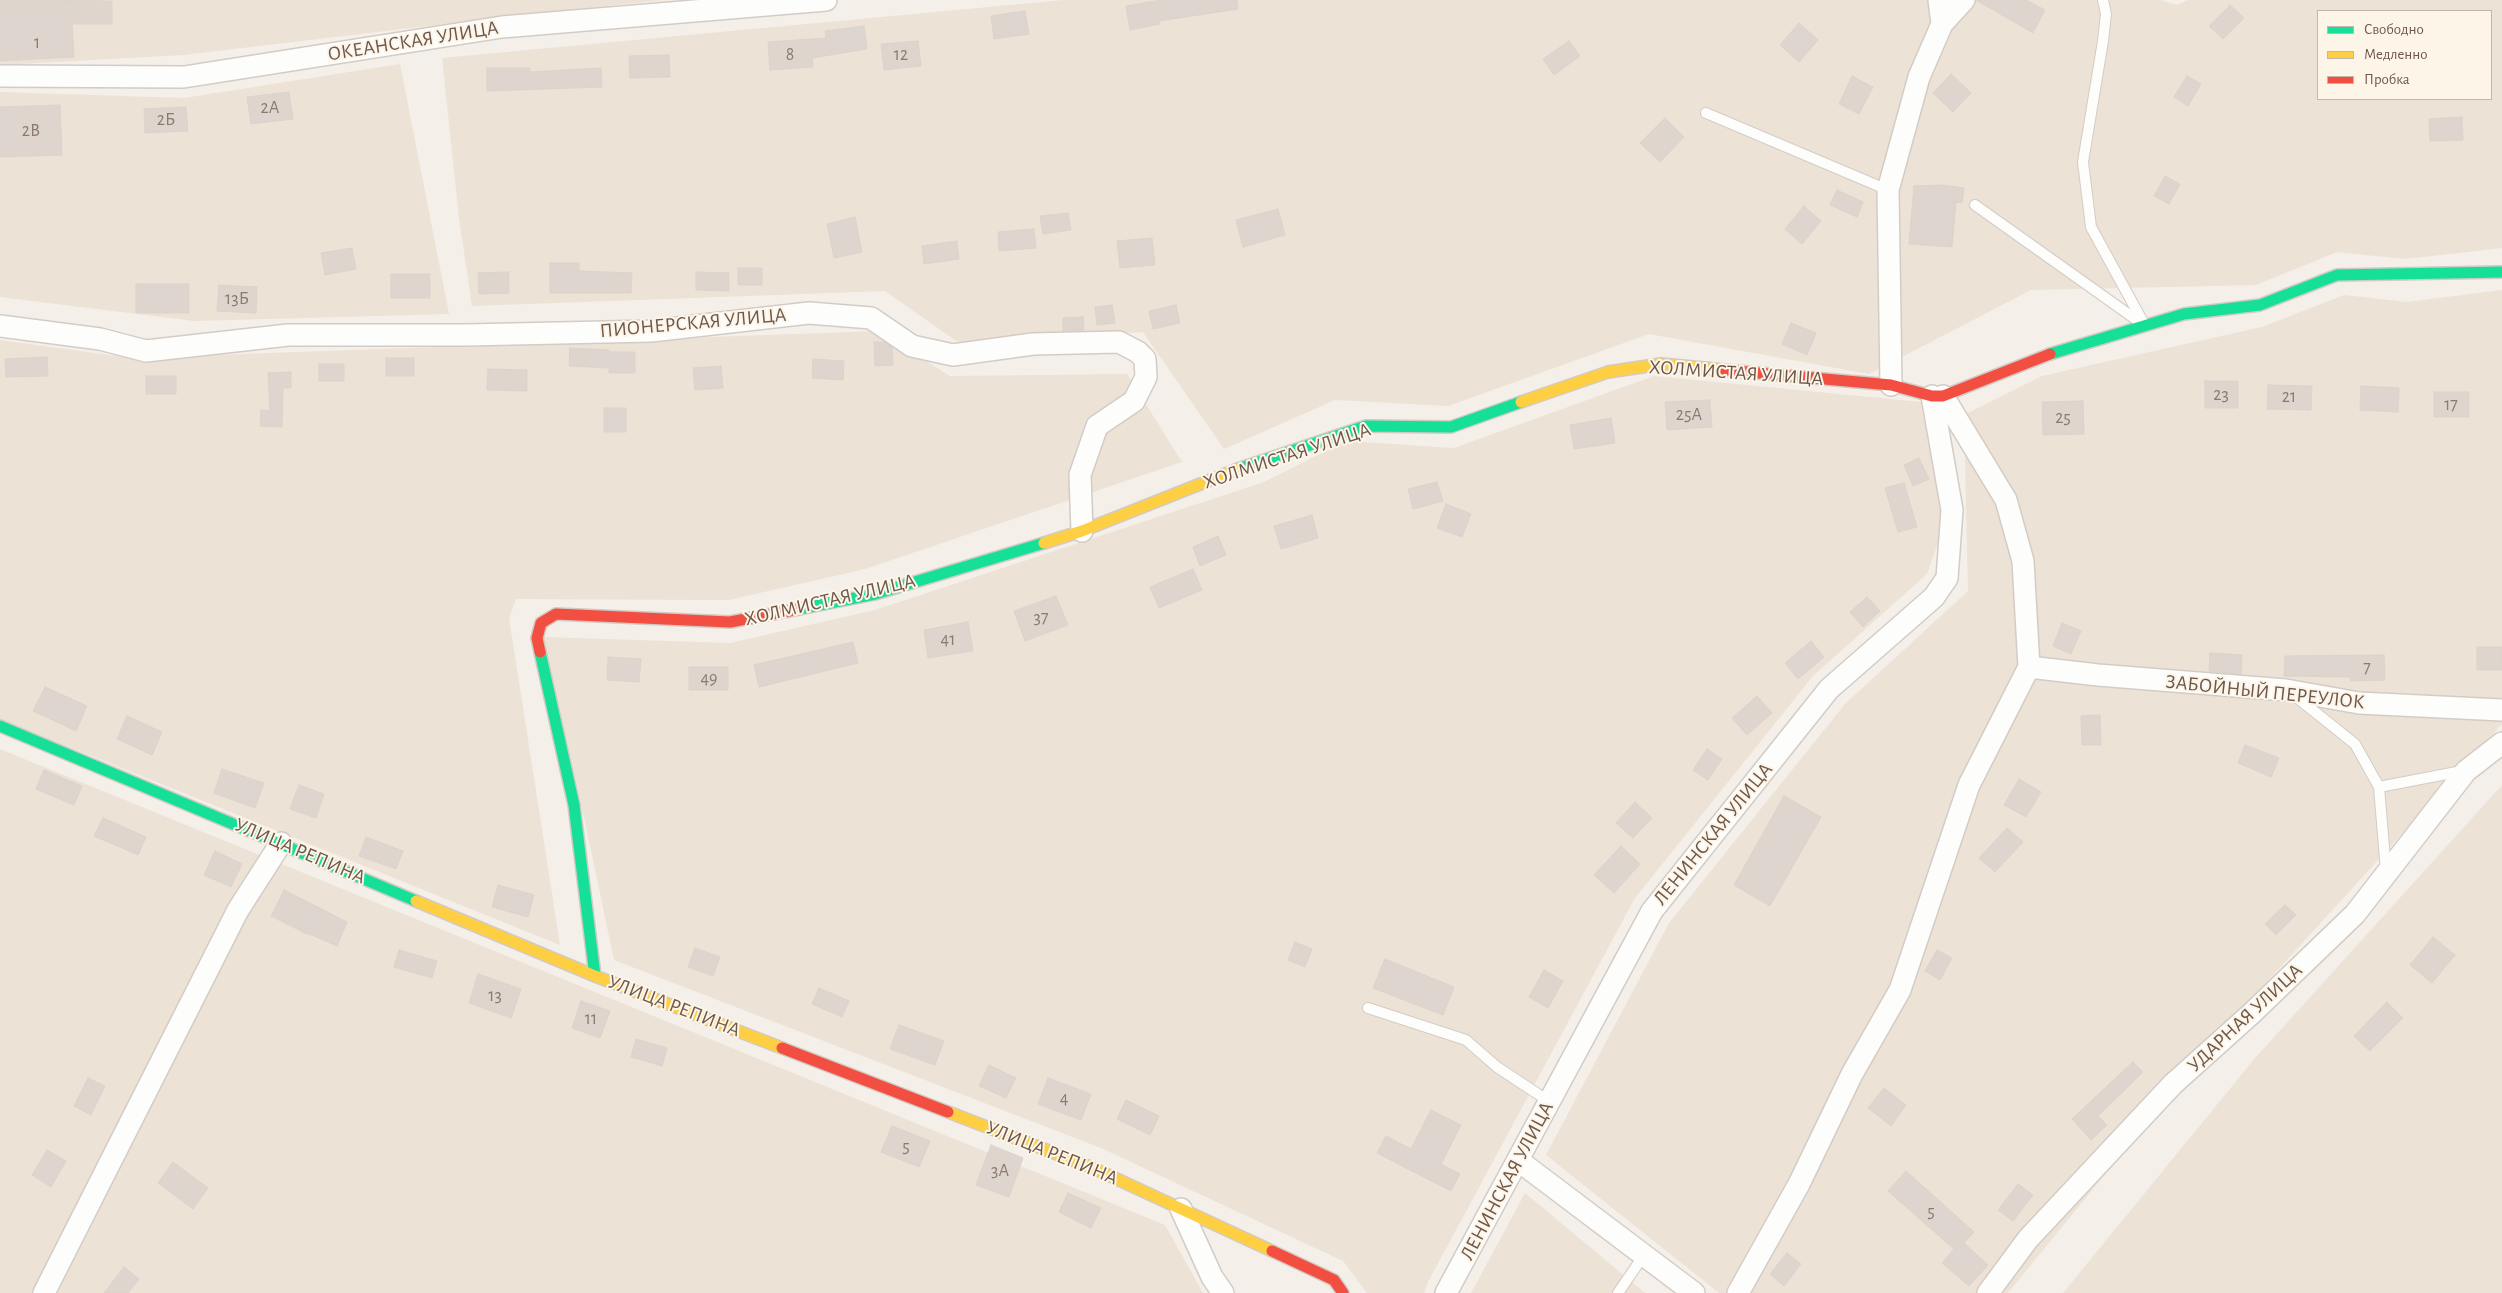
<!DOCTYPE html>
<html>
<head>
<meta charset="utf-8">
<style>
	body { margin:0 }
	#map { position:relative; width:2502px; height:1293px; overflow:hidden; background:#f4efe8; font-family:"Alegreya Sans",sans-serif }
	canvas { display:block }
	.legend { position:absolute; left:2317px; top:10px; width:175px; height:90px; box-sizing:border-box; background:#fdf5e8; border:1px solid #c4b6aa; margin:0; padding:6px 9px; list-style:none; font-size:15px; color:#6e584c }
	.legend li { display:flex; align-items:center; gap:10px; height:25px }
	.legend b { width:25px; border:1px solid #c4b6aa }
</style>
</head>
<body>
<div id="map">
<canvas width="2502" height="1293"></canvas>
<ul class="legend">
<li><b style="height:6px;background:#16e098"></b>Свободно</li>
<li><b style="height:6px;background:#ffcf43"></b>Медленно</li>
<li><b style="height:6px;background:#f24e42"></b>Пробка</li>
</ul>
</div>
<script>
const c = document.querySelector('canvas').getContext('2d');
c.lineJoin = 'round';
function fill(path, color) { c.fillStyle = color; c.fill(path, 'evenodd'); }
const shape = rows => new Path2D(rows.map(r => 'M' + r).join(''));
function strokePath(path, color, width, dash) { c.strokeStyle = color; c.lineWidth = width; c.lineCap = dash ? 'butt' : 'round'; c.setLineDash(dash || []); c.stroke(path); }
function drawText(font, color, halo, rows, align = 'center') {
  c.font = font + ' "Alegreya Sans",sans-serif'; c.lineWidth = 4; c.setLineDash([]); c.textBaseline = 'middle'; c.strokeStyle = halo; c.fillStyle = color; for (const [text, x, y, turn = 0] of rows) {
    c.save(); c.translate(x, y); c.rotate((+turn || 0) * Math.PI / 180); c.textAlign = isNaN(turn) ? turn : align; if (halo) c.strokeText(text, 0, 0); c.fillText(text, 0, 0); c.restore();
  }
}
fill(shape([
	[0,0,663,0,538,13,183,55,0,65],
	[1064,0,2160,0,2177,5,2188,0,2502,0,2502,248,2405,259,2337,252,2256,285,2031,290,1869,374,1649,334,1448,406,1335,400,1224,449,1143,332,962,345,885,291,472,306,459,218,442,58],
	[2318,11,2491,11,2491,99,2318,99],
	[400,64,449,314,194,321,0,297,0,92,184,98],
	[2502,290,2502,724,2223,1030,2008,1293,1719,1293,1546,1155,1669,923,1845,704,1968,591,1965,460,1968,413,2042,376,2262,327,2344,295,2407,302],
	[878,331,950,376,1127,374,1182,462,865,569,729,600,516,599,509,618,560,945,0,719,0,340,131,358],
	[1654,376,1921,402,1944,526,1927,574,1813,676,1635,898,1428,1282,1424,1293,1367,1293,1343,1261,1101,1148,614,960,581,803,543,637,730,643,875,610,1264,482,1346,441,1454,448],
	[0,749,1165,1225,1203,1293,0,1293],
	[2502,785,2502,1293,2063,1293,2256,1057],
	[1525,1193,1645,1293,1471,1293]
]), '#ede2d6');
const building = shape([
	[12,0,112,1,112,24,72,24,74,57,0,61,0,1,12,0],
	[1161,0,1237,0,1238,9,1159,21,1160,24,1130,30,1126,6,1161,0],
	[1976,0,2026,0,2045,10,2033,33,1976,0],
	[2230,5,2244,18,2223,39,2209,26,2230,5],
	[1025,11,1029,34,994,39,991,16,1025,11],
	[1799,23,1818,40,1799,62,1780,45,1799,23],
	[864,26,867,49,812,58,813,67,770,70,768,42,826,38,825,31,864,26],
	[918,41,921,66,884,70,881,44,918,41],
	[1569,41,1580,56,1554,75,1543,59,1569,41],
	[669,55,670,77,630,78,629,56,669,55],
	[487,68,530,68,530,72,601,68,602,87,487,91,487,68],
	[1951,74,1971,93,1953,112,1933,93,1951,74],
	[1852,76,1873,87,1859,114,1839,104,1852,76],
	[2187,76,2201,84,2188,106,2174,97,2187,76],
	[289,92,293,119,251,124,247,97,289,92],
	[60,105,62,155,0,157,0,107,60,105],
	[186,107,188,131,145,133,144,109,186,107],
	[2462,117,2463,140,2430,141,2429,119,2462,117],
	[1665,118,1684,137,1660,162,1640,143,1665,118],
	[2165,176,2180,184,2169,204,2154,196,2165,176],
	[1942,185,1964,188,1962,203,1956,202,1952,247,1909,244,1914,186,1942,185],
	[1837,190,1863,202,1857,217,1830,205,1837,190],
	[1804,206,1821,221,1802,244,1785,229,1804,206],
	[1278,209,1285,235,1243,247,1236,220,1278,209],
	[1068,213,1071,230,1043,234,1040,216,1068,213],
	[855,217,862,252,834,258,827,224,855,217],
	[1034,229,1036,248,999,251,998,232,1034,229],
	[1152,238,1155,265,1120,268,1117,241,1152,238],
	[957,241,959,259,924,264,922,246,957,241],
	[352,248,356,269,325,275,321,253,352,248],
	[550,263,579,263,579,271,632,273,631,293,550,293,550,263],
	[738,268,762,268,762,285,738,285,738,268],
	[509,272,509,293,479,294,478,273,509,272],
	[696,272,729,273,729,291,696,290,696,272],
	[391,274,430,274,430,298,391,298,391,274],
	[136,284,189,284,189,313,136,313,136,284],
	[219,285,257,287,256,313,217,311,219,285],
	[1112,305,1115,323,1097,325,1095,307,1112,305],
	[1176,305,1180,323,1153,329,1149,311,1176,305],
	[1083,317,1084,330,1063,331,1063,318,1083,317],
	[1791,323,1816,333,1807,355,1782,344,1791,323],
	[874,342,884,342,892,347,893,365,875,366,874,342],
	[570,348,609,350,609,352,635,352,635,373,609,373,609,368,569,366,570,348],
	[47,357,48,376,6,377,5,359,47,357],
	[386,358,414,358,414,376,386,376,386,358],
	[813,359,844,361,843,380,812,378,813,359],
	[319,364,344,364,344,381,319,381,319,364],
	[721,366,723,388,695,390,693,368,721,366],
	[488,369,527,370,527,391,487,390,488,369],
	[291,372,291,388,283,388,282,427,260,426,261,410,270,411,268,373,291,372],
	[146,376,176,376,176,394,146,394,146,376],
	[2205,381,2238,381,2238,408,2205,408,2205,381],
	[2268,385,2312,386,2311,410,2267,409,2268,385],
	[2361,386,2399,388,2398,412,2360,410,2361,386],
	[2434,392,2469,392,2469,417,2434,417,2434,392],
	[1710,400,1712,427,1667,430,1665,402,1710,400],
	[2083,401,2084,434,2043,435,2042,402,2083,401],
	[604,408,626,408,626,432,604,432,604,408],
	[1611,418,1615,443,1574,449,1570,425,1611,418],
	[1919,458,1929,479,1913,486,1904,465,1919,458],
	[1437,482,1443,501,1413,509,1408,489,1437,482],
	[1904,483,1917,527,1898,532,1885,488,1904,483],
	[1446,504,1471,514,1462,537,1437,528,1446,504],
	[1312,515,1318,538,1281,549,1274,526,1312,515],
	[1218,536,1226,555,1200,566,1193,547,1218,536],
	[1193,569,1202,590,1159,608,1150,587,1193,569],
	[1056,596,1068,625,1025,641,1014,611,1056,596],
	[1867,597,1880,611,1863,627,1850,612,1867,597],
	[968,622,973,651,928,658,924,630,968,622],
	[2062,623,2081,631,2071,654,2053,646,2062,623],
	[1811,641,1824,657,1798,679,1785,663,1811,641],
	[853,642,858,663,759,687,754,665,853,642],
	[2477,647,2502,647,2502,670,2477,670,2477,647],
	[2210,653,2242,655,2241,674,2209,671,2210,653],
	[2384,655,2385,680,2351,681,2350,677,2284,676,2285,656,2384,655],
	[608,657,641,659,639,682,607,680,608,657],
	[689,667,728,667,728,690,689,690,689,667],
	[45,687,87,706,76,731,33,711,45,687],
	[1757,696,1772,713,1747,735,1732,718,1757,696],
	[2100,715,2101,745,2082,745,2081,716,2100,715],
	[127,716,162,732,152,755,117,739,127,716],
	[2245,745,2279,758,2271,777,2238,763,2245,745],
	[1707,749,1722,759,1708,780,1693,770,1707,749],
	[222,769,264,783,255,808,214,793,222,769],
	[44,770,82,786,74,805,36,789,44,770],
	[2019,779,2041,792,2026,817,2004,805,2019,779],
	[299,785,324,794,316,818,290,809,299,785],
	[1784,796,1821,817,1770,906,1734,885,1784,796],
	[1635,802,1652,818,1633,838,1616,823,1635,802],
	[103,818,146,837,138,855,94,836,103,818],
	[2007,828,2023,842,1995,872,1979,858,2007,828],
	[366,837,403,851,396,869,359,856,366,837],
	[1621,846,1640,864,1614,893,1594,875,1621,846],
	[215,851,242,864,231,887,204,875,215,851],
	[498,885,534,895,528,917,492,907,498,885],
	[284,890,347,922,337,946,307,933,307,934,271,916,284,890],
	[2285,905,2296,915,2276,935,2265,924,2285,905],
	[2433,937,2455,955,2432,983,2410,965,2433,937],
	[1295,942,1312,949,1305,967,1288,960,1295,942],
	[695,948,720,957,713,976,688,967,695,948],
	[399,950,437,961,432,978,394,967,399,950],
	[1937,950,1952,958,1940,980,1925,971,1937,950],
	[1385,959,1454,987,1443,1015,1373,988,1385,959],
	[1544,970,1563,981,1548,1008,1529,997,1544,970],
	[478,974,521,989,511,1018,469,1003,478,974],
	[819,988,849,1001,842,1017,812,1004,819,988],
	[581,1001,610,1011,600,1038,572,1028,581,1001],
	[2387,1002,2403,1018,2370,1051,2354,1036,2387,1002],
	[899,1025,944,1041,935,1065,890,1049,899,1025],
	[636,1039,667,1048,662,1066,631,1057,636,1039],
	[2133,1062,2143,1072,2098,1116,2107,1125,2091,1140,2072,1119,2133,1062],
	[989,1065,1016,1078,1006,1098,979,1086,989,1065],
	[88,1078,105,1086,91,1115,74,1106,88,1078],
	[1048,1078,1091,1094,1081,1120,1038,1104,1048,1078],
	[1884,1088,1906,1105,1891,1126,1868,1108,1884,1088],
	[1126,1100,1159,1116,1150,1135,1117,1119,1126,1100],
	[1431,1110,1461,1125,1441,1164,1460,1174,1451,1191,1377,1153,1386,1136,1411,1149,1431,1110],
	[892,1126,930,1141,919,1167,881,1152,892,1126],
	[991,1145,1023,1158,1009,1197,976,1185,991,1145],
	[47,1150,66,1161,51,1187,32,1175,47,1150],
	[173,1162,208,1188,193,1209,158,1183,173,1162],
	[1906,1171,1974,1232,1964,1243,1988,1265,1969,1286,1942,1263,1954,1249,1888,1191,1906,1171],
	[2018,1184,2033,1195,2013,1221,1998,1210,2018,1184],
	[1068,1193,1101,1208,1091,1228,1059,1212,1068,1193],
	[1787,1253,1801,1264,1784,1286,1770,1274,1787,1253],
	[124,1267,139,1279,128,1293,104,1293,124,1267]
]);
fill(building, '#ddd5ce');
strokePath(building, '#dcd3cb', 1);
const lane = shape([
	[2103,0,2106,14,2103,41,2083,162,2091,227,2144,324],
	[1706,113,1888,190],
	[1975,205,2141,323],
	[2295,696,2355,744,2379,787,2386,871],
	[2379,787,2462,771],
	[1368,1008,1466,1040,1497,1067,1550,1102],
	[1618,1293,1644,1255]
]);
const street = shape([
	[1942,24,1964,0],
	[0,76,184,77,502,27,826,0],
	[0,326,100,339,146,351,288,335,466,335,651,331,809,313,871,318,912,346,953,355,1033,344,1119,342,1138,352,1145,359,1146,377,1134,401,1097,426,1080,475,1082,531],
	[1891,385,1888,190,1919,77,1942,24,1939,0],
	[2029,667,2098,675,2286,690,2359,703,2502,710],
	[1519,1161,1694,1293],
	[1181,1209,1212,1277,1223,1293],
	[44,1293,238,910,281,843],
	[1446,1293,1652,911,1829,689,1934,597,1947,578,1952,510,1932,396],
	[1738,1293,1799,1184,1852,1074,1900,990,1969,785,2029,667,2023,561,2006,500,1943,396],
	[1988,1293,2028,1239,2173,1084,2251,1014,2355,914,2466,771,2502,743]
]);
const fast = shape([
	[2050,354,2184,314,2260,305,2337,275,2502,272],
	[1238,469,1366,426,1451,427,1521,402],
	[799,609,875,594,1044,543],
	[540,652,574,805,595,976],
	[0,726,416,901]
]);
const slow = shape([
	[1521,402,1608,372,1661,364,1725,370],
	[1044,543,1082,531,1238,469],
	[416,901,595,976,782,1048],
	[948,1112,1093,1168,1272,1251]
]);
const jam = shape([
	[1725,370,1891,385,1932,396,1943,396,2050,354],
	[540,652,537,638,541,623,556,614,730,622,799,609],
	[782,1048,948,1112],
	[1272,1251,1334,1280,1343,1293]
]);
strokePath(lane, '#d3ccc6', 12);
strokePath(street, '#d3ccc6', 24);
strokePath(fast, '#d2cbc4', 14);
strokePath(slow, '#d2cbc4', 14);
strokePath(jam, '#d2cbc4', 14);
strokePath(lane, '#fdfdfc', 10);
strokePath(street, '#fdfdfc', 21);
strokePath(fast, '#16e098', 11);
strokePath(slow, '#ffcf43', 11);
strokePath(jam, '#f24e42', 11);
drawText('18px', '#8c7a6f', null, [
	["1",37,43],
	["8",790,55],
	["12",901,55],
	["2А",270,108],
	["2Б",166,120],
	["2В",31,131],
	["13Б",237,299],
	["23",2221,395],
	["21",2289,397],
	["17",2451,405],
	["25А",1689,415],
	["25",2063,418],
	["37",1041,618],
	["41",948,640],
	["7",2367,668],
	["49",709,679],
	["13",495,996],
	["11",591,1019],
	["4",1064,1099],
	["5",906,1147],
	["3А",1000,1171],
	["5",1931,1212]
]);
drawText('20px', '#6e584c', '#fdf5e8', [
	["ОКЕАНСКАЯ УЛИЦА",413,41,-9],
	["ПИОНЕРСКАЯ УЛИЦА",693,323,-5],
	["ХОЛМИСТАЯ УЛИЦА",1736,373,4],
	["ХОЛМИСТАЯ УЛИЦА",1287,456,-18],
	["ХОЛМИСТАЯ УЛИЦА",830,600,-13],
	["ЗАБОЙНЫЙ ПЕРЕУЛОК",2265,692,6],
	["ЛЕНИНСКАЯ УЛИЦА",1713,834,-51],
	["УЛИЦА РЕПИНА",300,851,23],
	["УЛИЦА РЕПИНА",674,1006,21],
	["УДАРНАЯ УЛИЦА",2245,1018,-43],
	["УЛИЦА РЕПИНА",1052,1153,22],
	["ЛЕНИНСКАЯ УЛИЦА",1507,1181,-62]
]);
</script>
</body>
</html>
